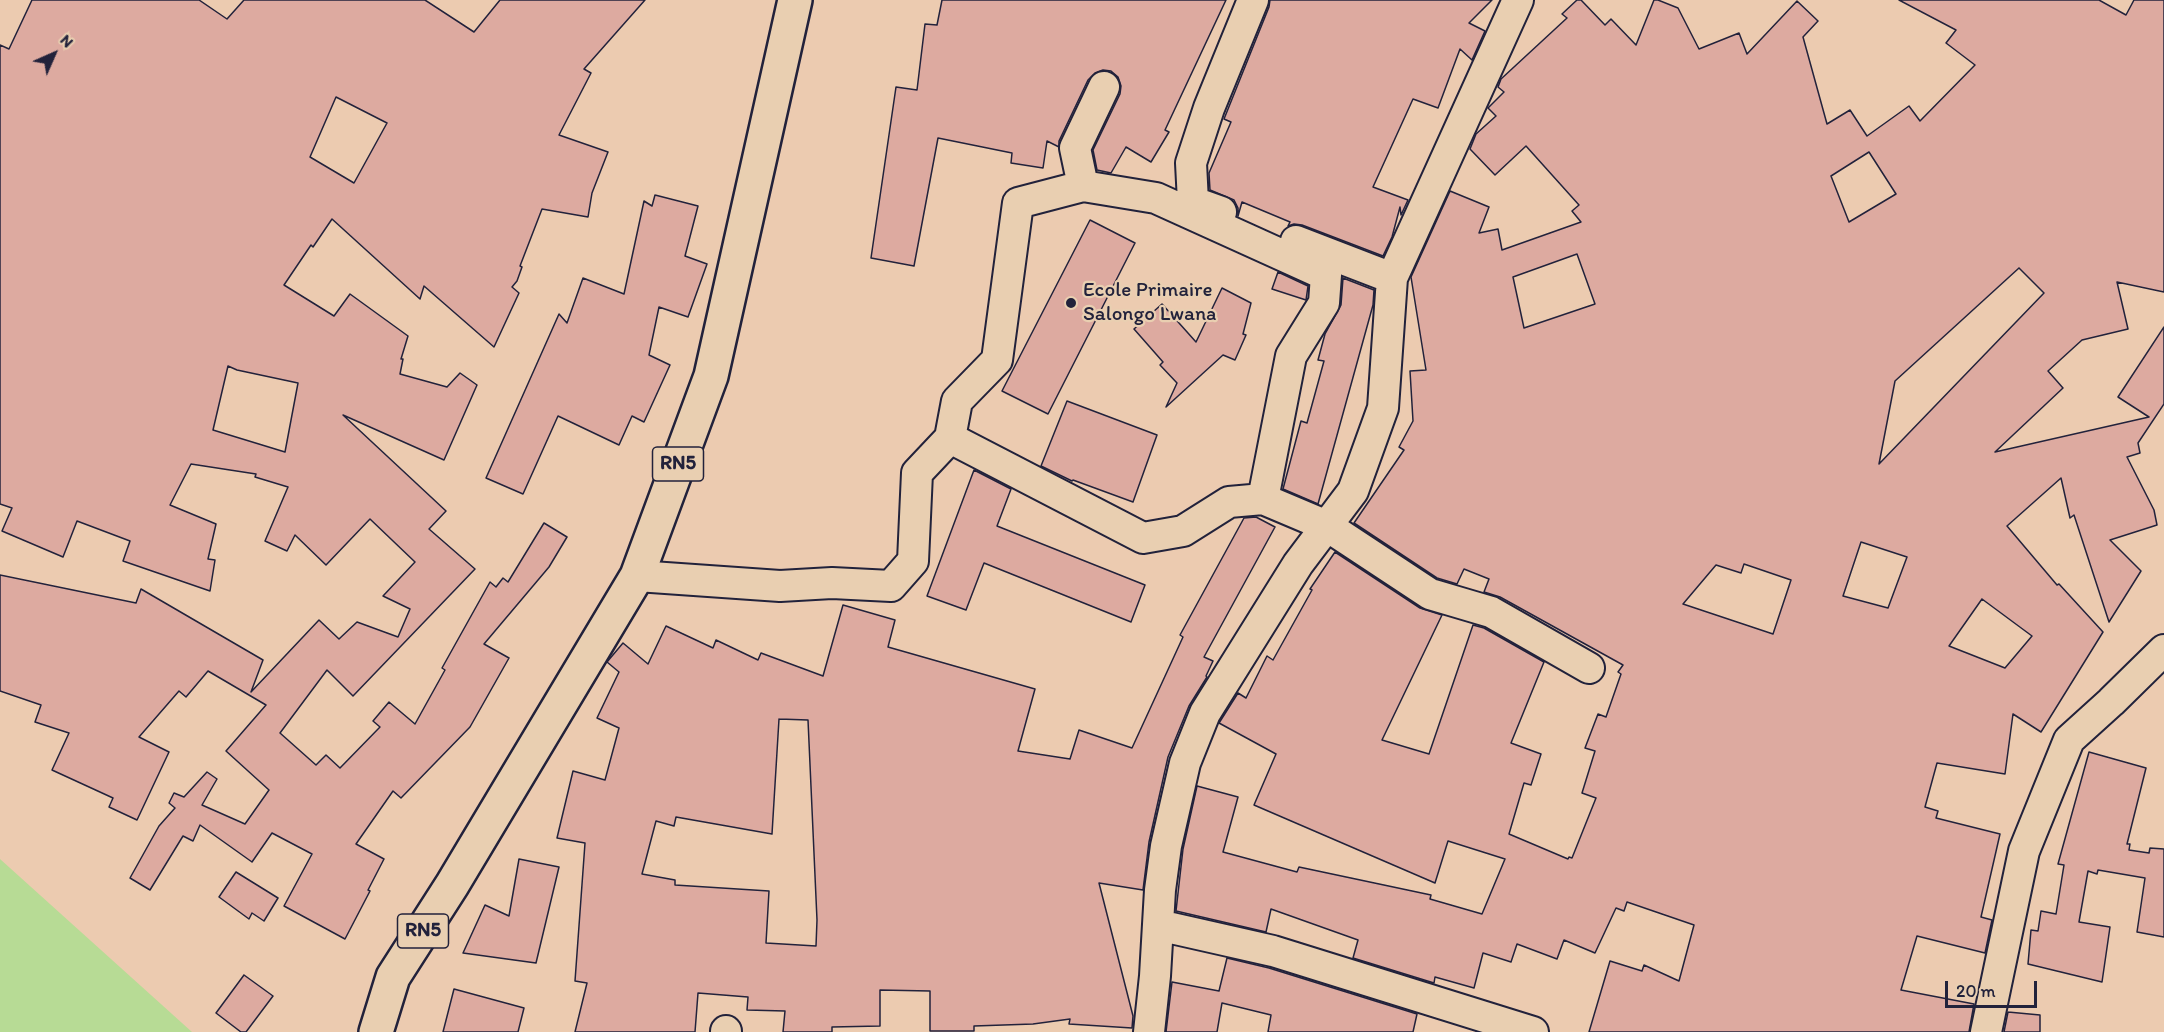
<!DOCTYPE html>
<html>
<head>
<meta charset="utf-8">
<style>
	body { margin:0 }
	#map { position:relative; width:2164px; height:1032px; overflow:hidden; background:#eccbb0; font-family:Itim,sans-serif }
	canvas { display:block }
	.north { position:absolute; left:24px; top:24px; width:60px; height:60px; -webkit-text-stroke:4px #e9cfb1; paint-order:stroke; rotate:45deg; font-size:16px; font-weight:700; line-height:24px; text-align:center; color:#22223b }
	.north::after { content:''; display:block; margin:auto; width:21px; height:27px; background:#22223b; clip-path:polygon(50% 0,100% 100%,50% 72%,0 100%) }
	.scale { position:absolute; left:1945px; top:981px; width:92px; height:27px; box-sizing:border-box; border:3px solid #22223b; border-top:0; padding-left:8px; font-size:18px; line-height:21px; white-space:nowrap; color:#22223b; -webkit-text-stroke:4px #e9cfb1; paint-order:stroke }
</style>
</head>
<body>
<div id="map">
<canvas width="2164" height="1032"></canvas>
<div class="north">N</div>
<div class="scale">20 m</div>
</div>
<script>
const c = document.querySelector('canvas').getContext('2d');
c.lineJoin = 'round';
function fill(path, color) { c.fillStyle = color; c.fill(path, 'evenodd'); }
const shape = rows => new Path2D(rows.map(r => 'M' + r).join(''));
function strokePath(path, color, width, dash) { c.strokeStyle = color; c.lineWidth = width; c.lineCap = dash ? 'butt' : 'round'; c.setLineDash(dash || []); c.stroke(path); }
function drawText(font, color, halo, rows, align = 'center') {
  c.font = font + ' Itim,sans-serif'; c.lineWidth = 4.5; c.setLineDash([]); c.textBaseline = 'middle'; c.strokeStyle = halo; c.fillStyle = color; for (const [text, x, y, turn = 0] of rows) {
    c.save(); c.translate(x, y); c.rotate((+turn || 0) * Math.PI / 180); c.textAlign = isNaN(turn) ? turn : align; if (halo) c.strokeText(text, 0, 0); c.fillText(text, 0, 0); c.restore();
  }
}
fill(shape([
	[0,859,192,1032,0,1032]
]), '#b7db95');
const building = shape([
	[32,0,199,0,227,19,244,0,425,0,474,32,500,0,645,0,584,69,591,73,559,135,608,152,592,193,588,217,542,209,520,266,522,267,517,281,512,287,519,293,494,347,424,286,420,299,332,219,313,247,311,245,284,285,334,316,350,294,408,336,401,359,403,359,400,374,447,387,460,373,477,385,444,460,343,415,446,511,429,529,475,569,353,696,327,670,280,733,316,765,326,755,340,768,380,727,373,721,389,702,415,724,445,670,442,668,490,582,496,587,503,578,508,582,544,523,567,537,549,567,484,644,509,658,470,727,401,798,393,791,356,844,384,859,368,890,370,891,345,939,284,906,312,854,272,833,252,862,200,825,193,841,183,836,150,890,130,878,159,826,175,808,169,803,174,793,184,797,207,772,217,779,202,805,245,824,269,790,226,751,266,705,208,671,186,697,179,691,139,737,169,752,137,820,109,807,113,798,52,770,69,733,35,722,41,705,0,691,0,575,136,603,141,589,263,660,251,692,319,620,339,639,357,622,398,637,410,609,383,596,415,562,370,519,326,565,295,535,287,551,265,541,288,487,255,477,256,474,191,464,170,505,216,524,208,559,215,560,210,591,123,561,130,541,77,521,63,557,2,531,12,508,0,504,0,45,9,49,32,0],
	[336,97,387,123,354,183,310,157,336,97],
	[228,366,237,370,298,383,285,452,213,430,228,366],
	[942,0,1226,0,1165,130,1169,132,1151,162,1126,147,1111,173,1097,170,1093,150,1120,94,1121,86,1118,77,1111,71,1103,70,1095,73,1088,80,1059,141,1059,147,1047,141,1043,168,1011,163,1012,153,938,138,914,266,871,258,896,87,917,90,925,24,937,25,942,0],
	[1270,0,1492,0,1469,23,1485,31,1472,60,1460,49,1438,108,1413,99,1373,187,1408,200,1401,215,1400,207,1392,237,1383,256,1302,225,1294,224,1288,226,1290,222,1242,202,1238,216,1238,208,1234,200,1210,190,1209,173,1231,122,1224,119,1269,7,1270,0],
	[1577,0,1581,0,1605,25,1611,19,1636,45,1654,0,1658,0,1678,8,1699,49,1739,33,1747,54,1797,1,1818,21,1803,37,1827,124,1850,110,1867,136,1909,106,1920,121,1975,65,1946,43,1956,30,1899,0,2099,0,2126,15,2134,0,2164,0,2164,292,2117,282,2128,329,2082,340,2048,371,2063,388,1995,452,2149,417,2118,397,2164,327,2164,404,2138,443,2140,453,2127,457,2154,510,2157,525,2110,540,2141,571,2109,622,2074,515,2070,518,2061,478,2007,526,2057,585,2059,584,2103,632,2041,732,2013,714,2005,774,1937,763,1925,807,1938,811,1936,818,2000,834,1981,917,1992,920,1985,953,1917,936,1901,990,1974,1004,1969,1032,1589,1032,1610,961,1642,971,1644,965,1679,981,1694,925,1627,902,1624,911,1616,908,1595,953,1564,940,1557,959,1517,944,1511,962,1483,953,1474,988,1435,977,1434,983,1353,958,1358,940,1271,909,1266,932,1176,911,1183,849,1197,786,1238,797,1223,852,1297,872,1299,867,1431,895,1430,899,1482,914,1505,859,1448,841,1435,883,1254,805,1276,754,1219,723,1238,693,1246,698,1267,656,1273,660,1312,590,1310,589,1335,552,1420,608,1442,615,1382,740,1429,754,1473,625,1484,628,1544,662,1511,743,1541,754,1531,785,1524,783,1509,834,1568,859,1569,857,1572,858,1596,798,1582,793,1595,751,1585,748,1598,714,1606,717,1621,674,1618,672,1623,665,1500,597,1484,592,1489,579,1464,569,1457,584,1437,578,1354,523,1404,450,1399,447,1413,421,1410,371,1426,370,1411,277,1450,191,1489,207,1479,233,1498,229,1502,250,1581,222,1572,211,1579,205,1526,146,1495,175,1470,149,1476,134,1496,116,1488,108,1504,92,1498,87,1501,79,1567,18,1562,14,1577,0],
	[1869,152,1896,194,1849,222,1831,176,1869,152],
	[1577,254,1595,304,1524,328,1513,277,1577,254],
	[2019,268,2044,293,1879,464,1895,381,2019,268],
	[1861,542,1907,557,1888,608,1843,596,1861,542],
	[1744,564,1791,580,1773,634,1683,604,1716,565,1741,573,1744,564],
	[1982,599,2032,636,2005,668,1949,646,1982,599],
	[655,195,698,206,685,256,707,264,688,317,659,307,649,355,670,365,644,422,632,416,619,445,558,416,523,494,486,478,559,314,567,323,583,278,624,294,644,201,652,206,655,195],
	[1090,220,1135,243,1048,414,1002,391,1090,220],
	[1278,272,1308,286,1306,300,1272,289,1278,272],
	[1343,278,1374,290,1373,305,1318,504,1283,489,1301,421,1307,423,1324,361,1318,360,1325,334,1341,305,1343,278],
	[1222,288,1251,303,1243,334,1246,335,1235,360,1223,355,1166,407,1177,383,1160,365,1163,362,1134,329,1162,304,1196,342,1222,288],
	[1067,401,1157,435,1133,502,1073,480,1072,481,1041,466,1067,401],
	[974,470,1011,489,997,526,1145,585,1131,622,984,563,966,610,927,596,974,470],
	[1256,517,1275,527,1204,657,1213,661,1206,676,1207,677,1189,706,1168,757,1149,842,1143,890,1099,883,1133,1016,1132,1028,1069,1024,1070,1019,1033,1024,974,1026,974,1031,930,1031,930,991,880,990,880,1026,832,1027,832,1032,783,1032,785,1011,747,1010,748,997,698,993,695,1032,575,1032,587,983,575,981,585,843,557,838,573,771,605,780,619,728,597,718,619,672,607,662,623,643,648,664,666,626,713,648,716,640,758,660,761,653,823,676,843,605,895,620,888,647,1035,689,1018,751,1070,759,1079,730,1132,748,1183,637,1180,635,1244,518,1256,517],
	[779,719,808,720,817,920,816,946,766,943,769,891,675,885,675,880,642,874,656,821,674,826,676,817,772,834,779,719],
	[2089,752,2146,768,2127,844,2130,844,2129,850,2149,853,2150,848,2164,849,2164,937,2137,932,2145,878,2098,870,2097,874,2088,871,2079,922,2110,927,2102,982,2028,964,2031,930,2038,931,2041,911,2056,914,2064,865,2058,864,2089,752],
	[519,859,559,867,536,963,463,953,485,905,509,916,519,859],
	[236,872,278,898,264,921,252,913,249,919,219,897,236,872],
	[1227,958,1269,968,1417,1014,1413,1032,1268,1032,1271,1015,1222,1003,1217,1032,1166,1032,1172,982,1219,991,1227,958],
	[244,975,273,996,246,1032,241,1032,216,1013,244,975],
	[454,989,524,1008,518,1032,443,1032,454,989],
	[2008,1012,2040,1015,2040,1032,2004,1032,2008,1012]
]);
fill(building, '#ddaaa0');
strokePath(building, '#22223b', 1.5);
const minor = shape([
	[1104,87,1075,148,1083,186,1156,198,1326,275,1324,303,1291,356,1263,499],
	[1221,212,1193,202,1191,163,1209,108,1253,0],
	[1296,241,1392,278],
	[950,438,957,401,997,360,1018,203,1083,186],
	[637,576,780,586,832,583,891,586,913,561,917,473,950,438,1143,538,1183,531,1229,502,1263,499,1327,526,1430,594,1491,612,1589,668],
	[1158,925,1273,951,1533,1032],
	[726,1031,726,1032],
	[1149,1032,1155,976,1160,890,1166,846,1185,763,1205,713,1298,564,1353,491,1383,408,1392,278,1518,0],
	[1986,1032,2024,851,2069,740,2111,702,2164,650]
]);
const trunk = shape([
	[376,1032,393,977,452,885,637,576,711,376,795,0]
]);
strokePath(minor, '#22223b', 34);
strokePath(trunk, '#22223b', 38);
strokePath(minor, '#e9cfb1', 30);
strokePath(trunk, '#e9cfb1', 33);
for (const [x, y, r, color] of [
	[1071,303,6,"#22223b"]
]) { const dot = new Path2D(); dot.arc(x, y, r, 0, 2 * Math.PI); c.fillStyle = color; c.fill(dot); strokePath(dot, '#e9cfb1', 2); }
for (const [x, y, w] of [
	[678,464,51],
	[423,931,51]
]) { const box = new Path2D(); box.roundRect(x - w / 2, y - 17, w, 34, 4.5); c.fillStyle = '#e9cfb1'; c.fill(box); strokePath(box, '#22223b', 1.5); }
drawText('bold 20px', '#22223b', null, [
	["RN5",678,464],
	["RN5",423,931]
]);
drawText('21px', '#22223b', '#e9cfb1', [
	["Ecole Primaire",1083,291],
	["Salongo Lwana",1083,315]
], 'left');
</script>
</body>
</html>
